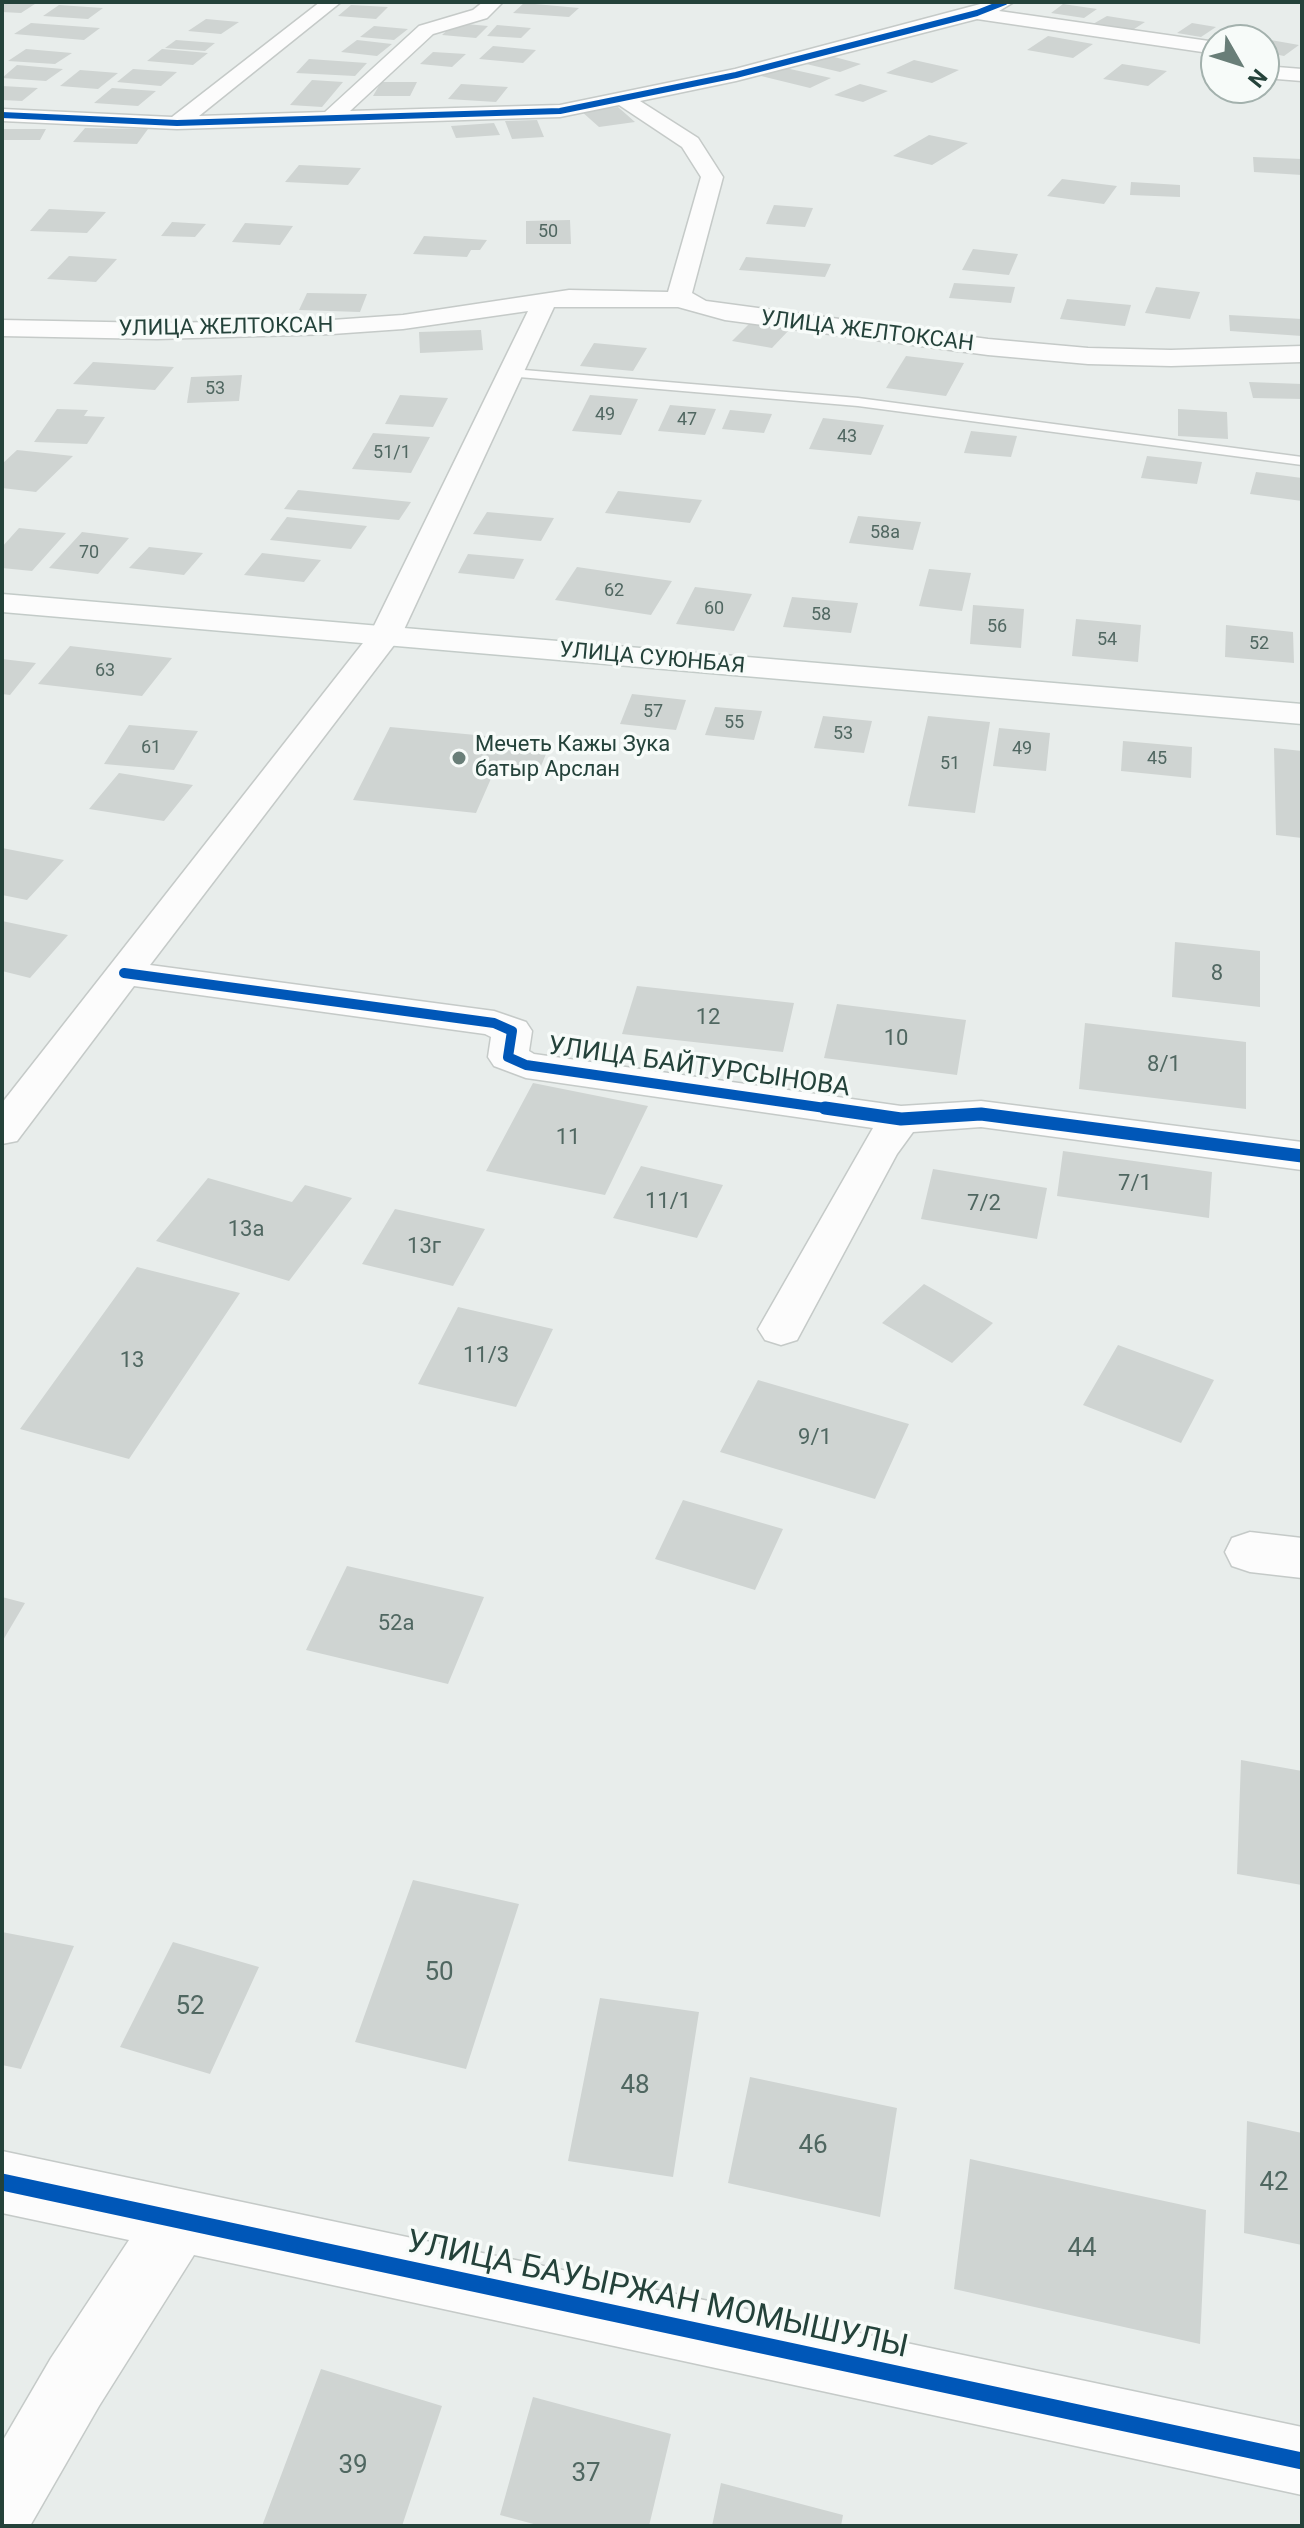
<!DOCTYPE html>
<html>
<head>
<meta charset="utf-8">
<style>
	body { margin:0 }
	#map { position:relative; width:1304px; height:2528px; overflow:hidden; background:#e8edeb; font-family:Roboto,sans-serif }
	canvas { display:block }
	.frame { position:absolute; inset:0; border:4px solid #24423a; pointer-events:none }
	.north { position:absolute; left:1200px; top:24px; width:80px; height:80px; box-sizing:border-box; background:#f7fbf9; border:2px solid #a3b1ad; border-radius:50%; rotate:129deg; font-size:22px; font-weight:700; line-height:32px; text-align:center; color:#24423a }
	.north::after { content:''; display:block; margin:auto; width:28px; height:36px; background:#697e78; clip-path:polygon(50% 0,100% 100%,50% 72%,0 100%) }
</style>
</head>
<body>
<div id="map">
<canvas width="1304" height="2528"></canvas>
<div class="frame"></div>
<div class="north">N</div>
</div>
<script>
const c = document.querySelector('canvas').getContext('2d');
c.lineJoin = 'round';
function fill(path, color) { c.fillStyle = color; c.fill(path, 'evenodd'); }
const shape = rows => new Path2D(rows.map(r => 'M' + r).join(''));
function strokePath(path, color, width, dash) { c.strokeStyle = color; c.lineWidth = width; c.lineCap = dash ? 'butt' : 'round'; c.setLineDash(dash || []); c.stroke(path); }
function drawText(font, color, halo, rows, align = 'center') {
  c.font = font + ' Roboto,sans-serif'; c.lineWidth = 7; c.setLineDash([]); c.textBaseline = 'middle'; c.strokeStyle = halo; c.fillStyle = color; for (const [text, x, y, turn = 0] of rows) {
    c.save(); c.translate(x, y); c.rotate((+turn || 0) * Math.PI / 180); c.textAlign = isNaN(turn) ? turn : align; if (halo) c.strokeText(text, 0, 0); c.fillText(text, 0, 0); c.restore();
  }
}
fill(shape([
	[2,2,38,2,21,13,2,12],
	[524,3,579,8,569,17,513,13],
	[1063,4,1097,9,1084,18,1051,13],
	[59,5,103,8,88,19,43,16],
	[351,5,388,7,376,19,338,16],
	[1107,16,1145,22,1131,31,1093,24],
	[206,19,239,22,221,34,188,31],
	[31,23,100,28,84,40,14,34],
	[455,23,488,26,476,38,442,35],
	[1192,23,1216,27,1201,37,1177,33],
	[497,25,531,28,521,38,487,36],
	[374,26,408,29,394,40,360,37],
	[1235,32,1260,37,1255,40,1224,40],
	[1048,36,1093,44,1073,58,1027,50],
	[1265,39,1299,45,1284,56,1264,52],
	[176,40,215,43,205,51,165,48],
	[357,40,392,44,377,56,341,52],
	[493,46,536,50,523,63,479,59],
	[26,49,72,53,55,64,8,61],
	[162,49,208,53,193,65,147,61],
	[433,52,466,54,452,67,420,64],
	[823,54,861,64,840,72,802,63],
	[309,59,367,63,355,76,296,73],
	[914,60,959,70,932,83,886,73],
	[1122,64,1167,71,1148,86,1103,79],
	[17,65,63,69,46,81,2,78],
	[781,67,831,78,810,88,761,76],
	[133,69,177,72,161,86,117,82],
	[80,70,118,73,98,89,60,86],
	[312,80,343,82,322,107,290,105],
	[381,82,417,82,410,96,373,96],
	[461,84,508,87,496,102,448,99],
	[860,84,888,91,863,102,834,95],
	[2,86,38,88,22,101,2,100],
	[112,88,156,91,138,106,94,103],
	[618,107,635,122,599,127,581,111],
	[537,120,544,137,512,139,505,121],
	[494,123,500,135,456,138,451,126],
	[85,128,148,129,137,144,73,142],
	[2,129,46,129,40,140,2,140],
	[929,135,968,143,932,165,893,156],
	[1253,157,1302,159,1302,175,1254,172],
	[299,165,361,168,348,185,285,182],
	[1062,179,1117,186,1104,204,1047,196],
	[1131,182,1180,185,1180,197,1130,195],
	[774,205,813,208,805,227,766,224],
	[49,209,106,212,87,233,30,231],
	[570,220,571,244,526,244,526,221],
	[172,222,206,224,195,237,161,236],
	[245,223,293,226,280,245,232,242],
	[424,236,487,240,480,250,471,250,467,257,413,254],
	[973,249,1018,254,1009,275,962,270],
	[69,256,117,259,96,282,47,279],
	[746,257,831,264,825,277,739,270],
	[954,283,1015,287,1011,303,949,298],
	[1156,287,1200,292,1190,319,1145,313],
	[307,293,367,294,360,312,299,310],
	[1067,299,1131,305,1125,326,1060,319],
	[1229,315,1302,319,1302,336,1230,331],
	[750,323,790,329,772,348,732,341],
	[481,330,483,350,420,353,419,332],
	[594,343,647,348,633,371,580,366],
	[906,356,964,363,946,396,886,388],
	[93,362,174,367,155,390,73,384],
	[242,375,239,401,187,403,191,377],
	[1249,382,1302,384,1302,399,1253,398],
	[400,395,448,398,433,427,385,424],
	[590,395,638,399,621,435,572,431],
	[670,405,716,409,705,435,658,431],
	[57,409,88,410,84,416,105,417,87,444,34,442],
	[1178,409,1227,412,1228,439,1178,436],
	[730,410,772,414,764,433,722,429],
	[823,418,884,425,871,455,809,449],
	[971,431,1017,436,1011,457,964,453],
	[373,433,430,437,411,473,352,469],
	[17,450,73,456,36,492,2,488,2,464],
	[1147,456,1202,462,1197,484,1141,478],
	[1256,472,1302,478,1302,501,1250,494],
	[298,490,411,502,399,520,284,509],
	[618,491,702,500,690,523,605,513],
	[487,512,554,518,541,541,473,534],
	[858,516,921,522,913,550,849,543],
	[287,517,367,526,351,549,270,540],
	[19,528,66,533,32,571,2,568,2,547],
	[82,532,129,538,98,574,49,568],
	[149,547,203,553,184,575,129,568],
	[262,553,321,560,304,582,244,575],
	[468,554,524,559,514,579,458,573],
	[577,567,672,581,651,615,555,600],
	[929,569,971,573,962,611,919,606],
	[695,587,752,594,734,631,676,624],
	[792,597,858,603,851,633,783,627],
	[973,605,1024,609,1021,648,970,644],
	[1076,619,1141,625,1138,662,1072,656],
	[1226,625,1293,632,1294,663,1225,657],
	[70,646,172,658,142,696,38,684],
	[2,659,36,663,10,695,2,694],
	[632,694,686,700,676,730,620,724],
	[715,707,762,711,754,740,705,735],
	[823,716,872,721,864,753,814,748],
	[928,716,990,722,975,813,908,806],
	[129,725,198,731,174,770,104,764],
	[390,727,551,742,536,778,493,774,476,813,353,800],
	[999,728,1050,733,1046,771,993,766],
	[1123,741,1192,747,1191,778,1121,771],
	[1274,748,1302,751,1302,838,1276,835],
	[119,773,193,785,164,821,89,809],
	[2,848,64,860,27,900,2,895],
	[2,921,68,935,30,978,2,971],
	[1175,942,1260,951,1260,1007,1172,997],
	[637,986,794,1003,783,1052,622,1034],
	[837,1004,966,1020,957,1075,824,1058],
	[1085,1023,1246,1042,1246,1109,1079,1089],
	[533,1083,648,1106,605,1195,486,1171],
	[1063,1151,1212,1172,1209,1218,1057,1196],
	[641,1166,723,1185,697,1238,613,1218],
	[933,1169,1047,1188,1037,1239,921,1219],
	[208,1178,292,1202,305,1185,352,1198,289,1281,156,1241],
	[395,1209,485,1229,453,1286,362,1264],
	[137,1267,240,1293,129,1459,20,1429],
	[924,1284,993,1323,952,1363,882,1323],
	[458,1307,553,1329,516,1407,418,1384],
	[1118,1345,1214,1380,1181,1443,1083,1405],
	[758,1380,909,1424,875,1499,720,1452],
	[683,1500,783,1529,755,1590,655,1559],
	[347,1566,484,1597,448,1684,306,1650],
	[2,1597,25,1603,2,1642],
	[1241,1760,1302,1771,1302,1885,1237,1874],
	[413,1880,519,1904,466,2069,355,2042],
	[2,1932,74,1946,21,2069,2,2065],
	[173,1942,259,1967,210,2074,120,2047],
	[600,1998,699,2012,673,2177,568,2161],
	[750,2077,897,2108,880,2217,728,2183],
	[1247,2121,1302,2133,1302,2245,1244,2233],
	[970,2159,1206,2210,1200,2344,954,2289],
	[321,2369,442,2406,402,2526,262,2526],
	[533,2397,671,2434,649,2526,541,2526,500,2515],
	[721,2483,843,2515,841,2526,712,2526]
]), '#cfd4d2');
const service = shape([
	[512,369,858,398,1302,457,1302,465,858,406,507,376,506,373,512,369]
]);
const minor = shape([
	[320,2,341,2,199,116,325,112,419,26,473,10,483,2,503,2,487,18,433,34,350,111,560,105,735,69,988,2,1014,2,999,11,1216,42,1216,54,977,19,736,81,640,101,698,138,723,177,692,293,706,301,988,339,1088,348,1171,350,1302,346,1302,362,1171,366,1088,364,988,355,725,320,678,307,554,307,401,636,150,965,494,1011,526,1022,532,1031,529,1051,534,1054,901,1106,981,1101,1302,1142,1302,1170,981,1127,913,1132,897,1154,797,1340,781,1345,765,1340,758,1329,873,1128,526,1078,494,1066,488,1057,491,1037,485,1034,134,986,17,1141,2,1144,2,1103,370,634,528,311,403,329,332,334,157,339,2,336,2,320,157,323,332,320,403,315,569,290,668,292,701,177,682,147,619,105,560,117,177,129,2,121,2,109,172,117,320,2],
	[1264,66,1302,69,1302,81,1264,78,1264,66],
	[1250,1532,1302,1538,1302,1578,1250,1572,1232,1566,1225,1552,1232,1538,1250,1532],
	[2,2151,1302,2427,1302,2495,194,2255,99,2406,30,2526,2,2526,2,2442,51,2358,129,2240,2,2213,2,2151]
]);
const secondary = shape([
	[2,594,1302,704,1302,724,2,612,2,594]
]);
strokePath(service, '#c5cac8', 3);
strokePath(minor, '#c5cac8', 3);
strokePath(secondary, '#c3cbc8', 3);
fill(service, '#fcfcfc');
fill(minor, '#fcfcfc');
fill(secondary, '#fcfcfc');
strokePath(shape([
	[2,115,177,123,560,111,736,75,977,13,1005,2]
]), '#0057b8', 6);
strokePath(shape([
	[124,973,494,1023,512,1031,508,1057,526,1065,839,1110]
]), '#0057b8', 10);
strokePath(shape([
	[825,1108,901,1119,981,1114,1302,1156]
]), '#0057b8', 13);
strokePath(shape([
	[2,2182,1302,2461]
]), '#0057b8', 17);
for (const [x, y, r, color] of [
	[459,758,8,"#697e78"]
]) { const dot = new Path2D(); dot.arc(x, y, r, 0, 2 * Math.PI); c.fillStyle = color; c.fill(dot); strokePath(dot, '#f7fbf9', 3); }
drawText('18px', '#506761', null, [
	["50",548,232],
	["53",215,389],
	["49",605,415],
	["47",687,420],
	["43",847,437],
	["51/1",392,453],
	["58а",885,533],
	["70",89,553],
	["62",614,591],
	["60",714,609],
	["58",821,615],
	["56",997,627],
	["54",1107,640],
	["52",1259,644],
	["63",105,671],
	["57",653,712],
	["55",734,723],
	["53",843,734],
	["61",151,748],
	["49",1022,749],
	["45",1157,759],
	["51",950,764]
]);
drawText('22px', '#24423a', '#f7fbf9', [
	["УЛИЦА ЖЕЛТОКСАН",226,328,-1],
	["УЛИЦА ЖЕЛТОКСАН",867,332,7],
	["УЛИЦА СУЮНБАЯ",652,659,5]
]);
drawText('22px', '#24423a', '#f7fbf9', [
	["Мечеть Кажы Зука",475,745],
	["батыр Арслан",475,770]
], 'left');
drawText('22px', '#506761', null, [
	["8",1217,974],
	["12",708,1018],
	["10",896,1039],
	["8/1",1164,1065],
	["11",568,1138],
	["7/1",1135,1184],
	["11/1",668,1202],
	["7/2",984,1204],
	["13а",246,1230],
	["13г",424,1247],
	["11/3",486,1356],
	["13",132,1361],
	["9/1",815,1438],
	["52а",396,1624]
]);
drawText('26px', '#24423a', '#f7fbf9', [
	["УЛИЦА БАЙТУРСЫНОВА",699,1068,8]
]);
drawText('26px', '#506761', null, [
	["50",439,1973],
	["52",190,2007],
	["48",635,2086],
	["46",813,2146],
	["42",1274,2183],
	["44",1082,2249],
	["39",353,2466],
	["37",586,2474]
]);
drawText('32px', '#24423a', '#f7fbf9', [
	["УЛИЦА БАУЫРЖАН МОМЫШУЛЫ",657,2296,12]
]);
</script>
</body>
</html>
